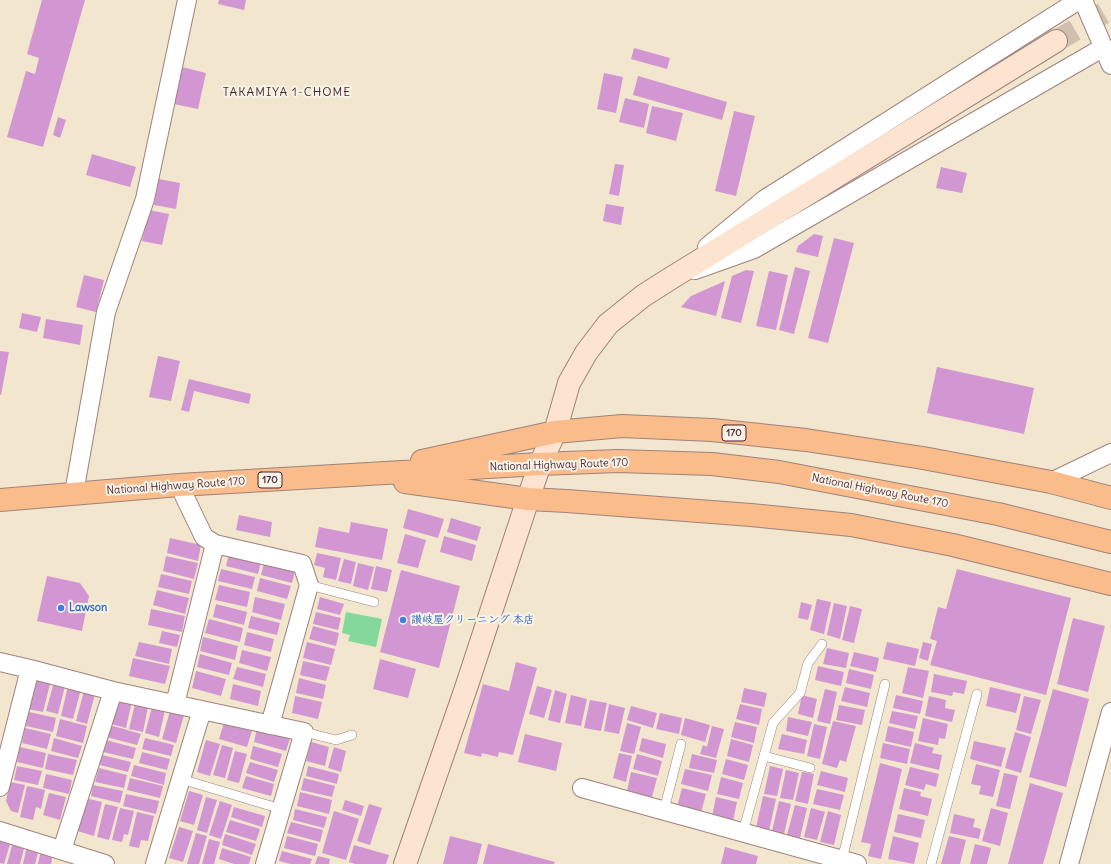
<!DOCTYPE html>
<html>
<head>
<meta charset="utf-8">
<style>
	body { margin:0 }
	canvas { display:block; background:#f3e6ce }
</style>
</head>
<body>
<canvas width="1111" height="864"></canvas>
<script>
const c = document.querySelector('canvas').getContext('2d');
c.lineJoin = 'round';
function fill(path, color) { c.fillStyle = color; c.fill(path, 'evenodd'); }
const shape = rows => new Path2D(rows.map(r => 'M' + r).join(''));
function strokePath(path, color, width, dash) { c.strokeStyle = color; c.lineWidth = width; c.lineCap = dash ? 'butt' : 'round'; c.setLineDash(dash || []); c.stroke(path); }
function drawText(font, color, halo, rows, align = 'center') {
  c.font = font + ' Delius,"Klee One",sans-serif'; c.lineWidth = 4; c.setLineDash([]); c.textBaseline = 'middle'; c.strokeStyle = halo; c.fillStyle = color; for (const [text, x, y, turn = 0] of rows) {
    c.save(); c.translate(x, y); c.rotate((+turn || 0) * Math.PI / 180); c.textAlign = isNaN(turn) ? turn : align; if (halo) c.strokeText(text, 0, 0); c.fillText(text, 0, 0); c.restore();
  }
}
fill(shape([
	[346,612,382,619,376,647,348,641,350,635,342,633]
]), '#84d89b');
fill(shape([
	[42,0,85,0,43,147,7,137,26,71,35,74,39,58,27,54],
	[219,0,246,0,244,10,218,4],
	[634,48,670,58,667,69,631,59],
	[182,67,206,73,198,109,174,104],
	[604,73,623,77,616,113,597,109],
	[638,76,727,102,722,120,633,95],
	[625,98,649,104,644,128,619,122],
	[652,106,683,113,676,141,646,133],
	[734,111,755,116,736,196,715,191],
	[58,117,66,120,60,138,53,135],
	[92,154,136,167,130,187,86,175],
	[615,164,624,165,619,196,609,194],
	[941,167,967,173,962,193,936,188],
	[159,179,180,183,176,209,154,205],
	[606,204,624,207,621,225,603,221],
	[149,210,169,214,162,245,142,241],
	[814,234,823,236,818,257,796,252,798,246],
	[834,238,854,243,828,343,808,338],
	[795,267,810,271,794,334,779,330],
	[746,270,754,271,741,323,721,318,732,276],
	[769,271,788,275,776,330,756,326],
	[84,275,104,280,96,312,76,307],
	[725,281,716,316,681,307,691,296],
	[22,313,41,317,37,332,19,328],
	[46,319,83,325,80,345,43,338],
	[0,351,9,352,1,395,0,395],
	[158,356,180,361,171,401,149,397],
	[937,367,1034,388,1024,434,927,413],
	[189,379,251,394,249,404,194,391,189,412,181,410],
	[408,509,444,519,438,538,403,528],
	[239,515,272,522,270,537,236,530],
	[451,518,481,527,477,541,447,532],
	[351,522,388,529,382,560,315,547,319,527,349,533],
	[405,534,426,540,418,568,397,563],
	[444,536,476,545,472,561,440,552],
	[170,538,201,545,198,561,167,553],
	[317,553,341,558,336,580,323,577,325,568,314,565],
	[229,554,261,562,258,574,226,566],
	[166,556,198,563,194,579,163,571],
	[344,559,356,562,351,584,338,581],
	[264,563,295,571,292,583,261,575],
	[358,563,374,567,368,590,353,586],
	[376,566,392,570,387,592,371,589],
	[221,569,255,577,252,589,218,581],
	[957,569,1071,598,1046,695,930,665,937,641,930,639,938,607,946,609],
	[401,570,460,586,439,668,380,652],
	[161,574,192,581,189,594,158,587],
	[47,576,80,583,89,596,82,631,37,621],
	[260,578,291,586,287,599,257,591],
	[219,585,250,592,247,607,215,600],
	[157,590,189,598,185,614,153,605],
	[255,597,285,604,281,620,252,612],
	[320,597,344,604,340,615,317,609],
	[817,599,831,602,824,634,810,630],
	[801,602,812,605,808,620,798,618],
	[834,603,847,606,840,639,827,635],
	[216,604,247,612,244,625,213,617],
	[850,606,862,609,854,643,842,640],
	[151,609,185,616,182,632,148,625],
	[316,612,341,618,338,630,313,624],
	[251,616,280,623,277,635,248,628],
	[1073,618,1105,626,1088,692,1057,684],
	[209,619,243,628,240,642,205,633],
	[313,626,339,633,336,646,309,639],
	[162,631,180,635,177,647,159,643],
	[247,632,274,639,271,652,244,645],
	[203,637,238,646,235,660,200,651],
	[139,642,172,649,169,664,135,656],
	[307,642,335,649,331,665,303,658],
	[887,642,919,649,915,666,883,659],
	[923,642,932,644,928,661,919,658],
	[827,648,849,653,846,668,823,664],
	[242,650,271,657,267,671,239,663],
	[854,652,879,658,876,672,850,666],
	[200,654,232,663,229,675,197,667],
	[133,658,170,666,165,684,129,676],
	[380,659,416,669,408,698,373,689],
	[303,661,330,667,326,681,300,675],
	[516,662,537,668,513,755,499,752,498,757,482,753,481,757,464,753,483,684,509,691],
	[818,666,844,672,841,686,815,680],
	[237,667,266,674,263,687,233,679],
	[908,667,929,671,923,698,902,693],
	[849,669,874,675,871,689,846,683],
	[196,671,226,679,221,696,192,688],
	[934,674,967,681,964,694,953,692,952,696,931,692],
	[299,678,326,685,323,699,296,693],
	[35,680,50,684,43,712,28,709],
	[54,682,65,686,58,714,46,711],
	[233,684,261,691,258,706,230,699],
	[68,686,81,689,73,719,61,716],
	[537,686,552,690,544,718,529,714],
	[845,687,870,693,867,707,841,701],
	[990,687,1021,694,1016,713,986,706],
	[744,688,767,693,764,707,741,702],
	[825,689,837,692,830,724,817,721],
	[1053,689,1089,699,1066,787,1029,777],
	[555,690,567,694,560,723,548,720],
	[84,691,95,694,87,724,76,721],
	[571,695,587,699,581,726,565,723],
	[802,695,817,699,813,718,798,714],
	[896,695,923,701,920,714,893,708],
	[295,696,322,702,318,719,292,713],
	[929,696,946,700,945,708,955,710,952,722,925,716],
	[1024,696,1041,700,1031,734,1016,730],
	[117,698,132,701,126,728,111,724],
	[590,700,607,703,601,731,584,728],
	[135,704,148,707,143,732,129,729],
	[609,704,625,708,619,734,604,731],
	[740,704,762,709,759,725,736,719],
	[839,705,865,710,862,725,836,720],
	[631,706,657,713,653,728,627,720],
	[152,707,165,710,159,737,145,733],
	[170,711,184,715,176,743,162,739],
	[892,711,918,716,915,729,889,723],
	[29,712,56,718,53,732,26,726],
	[660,713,682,718,679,734,656,729],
	[788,717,812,722,808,736,786,731],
	[685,718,710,725,705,742,681,735],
	[923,718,948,724,945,739,939,738,938,745,918,741],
	[60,719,87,726,83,743,56,736],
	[833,721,856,726,846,762,840,760,837,768,822,764],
	[735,722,757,727,754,743,731,737],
	[224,723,252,731,247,747,219,739],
	[627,723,641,727,634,754,620,751],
	[814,724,827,727,820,759,807,756],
	[110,725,141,734,137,745,106,737],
	[712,726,724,729,716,758,700,754,703,745,707,747],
	[888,726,914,732,911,747,885,741],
	[25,728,51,734,47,749,22,743],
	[257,728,290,738,286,751,254,742],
	[1015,732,1031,737,1021,773,1005,768],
	[525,734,562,743,556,771,518,762],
	[782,734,807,740,804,754,778,749],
	[54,738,82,746,78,758,51,751],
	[145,738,174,745,171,756,142,749],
	[642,738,666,744,663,758,639,751],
	[731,739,753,745,749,762,727,756],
	[106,740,136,748,133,759,103,752],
	[206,740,220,744,210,776,197,772],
	[974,741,1006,748,1001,767,970,759],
	[311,742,329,747,325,766,306,761],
	[883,743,910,749,907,764,880,758],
	[915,743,934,748,932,753,942,755,939,770,910,763],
	[222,745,233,748,225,778,213,775],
	[253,746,282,754,278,767,250,759],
	[20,747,46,753,43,768,17,762],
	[334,747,346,751,341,772,328,768],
	[235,751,247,754,239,783,227,780],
	[142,752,170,759,167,770,139,763],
	[619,753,632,756,626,782,613,778],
	[48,754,77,760,73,775,45,769],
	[637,754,662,761,658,776,633,769],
	[692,754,717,760,714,773,689,768],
	[102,755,131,762,128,772,100,765],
	[726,759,748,765,744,780,722,774],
	[250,762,278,770,274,782,246,773],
	[880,763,902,769,881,859,868,856,871,844,861,842],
	[976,764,1000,770,993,797,979,794,981,786,971,784],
	[134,765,166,773,164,785,131,776],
	[17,766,42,771,38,785,14,780],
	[308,766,339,774,337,784,306,776],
	[770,766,783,769,777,796,764,794],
	[910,767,939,774,936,787,926,784,924,790,905,785],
	[99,768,127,775,124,788,95,782],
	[685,769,712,775,708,791,681,784],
	[786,770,799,773,793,800,780,798],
	[821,771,848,778,845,792,817,785],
	[631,772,657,778,652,797,627,791],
	[802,772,814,774,808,804,795,801],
	[1004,773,1018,776,1010,809,996,806],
	[46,774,72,780,69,794,43,788],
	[246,776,274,784,271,796,242,788],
	[721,777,743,783,739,799,717,794],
	[130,778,163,786,160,798,127,790],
	[304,778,335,786,332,797,301,790],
	[10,782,25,785,18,813,11,811,6,801],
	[1030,783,1063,793,1043,864,1008,864],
	[93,785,123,791,120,803,91,796],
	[27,786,45,790,41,809,36,807,33,820,20,817],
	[682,788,706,794,701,813,677,807],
	[904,788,921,792,920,796,932,799,928,816,899,809],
	[817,789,844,795,840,810,813,804],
	[189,791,203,795,194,825,180,821],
	[300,792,332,800,329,814,297,806],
	[49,793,66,797,60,820,43,815],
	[126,794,159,801,156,814,123,806],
	[763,796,776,799,769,831,756,828],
	[206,797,217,800,207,833,197,830],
	[716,797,737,802,733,821,712,816],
	[85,798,102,802,94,836,77,831],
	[345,800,364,806,361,816,342,810],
	[220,801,232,805,221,839,209,835],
	[779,801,791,804,784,834,772,831],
	[105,804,118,807,109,840,97,837],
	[369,804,382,808,370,845,357,841],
	[795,805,807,808,800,838,787,835],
	[234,807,265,816,262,827,231,817],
	[120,808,134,811,128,835,124,834,122,842,112,840],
	[811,808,825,812,817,840,804,837],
	[991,808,1008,813,1000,846,982,841],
	[295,809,327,817,324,828,293,820],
	[334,811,359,819,346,860,322,853],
	[828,811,841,815,834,845,820,842],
	[137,812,154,816,148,841,141,840,139,848,129,846],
	[898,814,925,820,921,838,894,832],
	[954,814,975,819,973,827,981,829,979,839,950,833],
	[230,820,260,829,256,841,226,832],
	[291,822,323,830,320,842,287,833],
	[179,827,193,831,183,862,169,858],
	[196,833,207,836,199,864,187,864],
	[225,834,256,844,252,855,222,845],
	[287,836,318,844,315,856,284,848],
	[450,836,482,844,477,864,443,864],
	[893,836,919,843,914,864,888,859],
	[949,836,966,840,960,864,941,864],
	[0,838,11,841,4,864,0,863],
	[209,839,220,842,214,864,202,864],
	[13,842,25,845,20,864,7,864],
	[488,844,555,862,554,864,483,864],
	[975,844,991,848,987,864,970,864],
	[354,845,389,855,386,864,355,864,349,862],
	[27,846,39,849,35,864,23,864],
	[725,847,758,856,756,864,721,864],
	[222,848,251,857,249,864,234,864,219,859],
	[41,850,53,853,51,864,38,864],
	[282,851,312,859,310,864,291,864,279,861],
	[318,856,330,859,329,864,315,864]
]), '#d297d3');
strokePath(shape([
	[1056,41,1111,9]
]), '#d1bead', 22, [22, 11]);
const lane = shape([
	[309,585,374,602],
	[304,732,336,740,352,735],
	[764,756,810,768],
	[181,779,281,809],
	[664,810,681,744],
	[743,832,773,723,800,693,808,663,822,644],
	[842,860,885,684],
	[931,864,977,694]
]);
const street = shape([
	[1083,0,1111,65],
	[707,247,765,199,1079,0],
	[695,270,754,249,1104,47],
	[1051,482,1111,453],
	[179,485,204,537,215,544],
	[74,493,106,312,145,199,187,0],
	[0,662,30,669],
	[175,704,215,544,302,564,309,585,270,725],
	[0,787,30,669,113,691,304,732,265,864],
	[582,788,857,864],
	[0,831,105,864],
	[62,850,113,691],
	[155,864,202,710],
	[1069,864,1111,712]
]);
const secondary = shape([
	[405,864,466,688,528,499,540,464,555,432,569,383,586,353,608,324,643,296,668,280,1056,41]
]);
const highway = shape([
	[422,461,555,432,622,426,712,430,806,440,923,458,1051,482,1111,498],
	[405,482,528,499,567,501,751,515,851,525,953,545,1111,584],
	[0,500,179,485,540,464,618,461,712,464,779,472,998,514,1111,542]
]);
strokePath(lane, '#9e827c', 10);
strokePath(street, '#9e827c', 20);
strokePath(secondary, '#9e827c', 24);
strokePath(highway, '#9e827c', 24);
strokePath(lane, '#fff', 9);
strokePath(street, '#fff', 18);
strokePath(secondary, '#fde4d1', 22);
strokePath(highway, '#fabc8b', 22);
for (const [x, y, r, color] of [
	[61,608,4,"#3f7fe0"],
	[403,620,4,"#3f7fe0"]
]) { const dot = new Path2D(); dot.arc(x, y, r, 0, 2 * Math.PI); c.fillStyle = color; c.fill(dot); strokePath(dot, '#f7f3e8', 1.5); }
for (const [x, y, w] of [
	[734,433,24],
	[270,480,24]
]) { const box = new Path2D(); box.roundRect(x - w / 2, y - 8, w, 16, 3); c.fillStyle = '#f7f3e8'; c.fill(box); strokePath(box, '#4a1f2b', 1); }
drawText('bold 10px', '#4a1f2b', null, [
	["170",734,433],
	["170",270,480]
]);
drawText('11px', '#4a1f2b', '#f7f3e8', [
	["National Highway Route 170",559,465,-2],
	["National Highway Route 170",176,486,-4],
	["National Highway Route 170",880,491,11]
]);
drawText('bold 11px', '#366cbe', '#f7f3e8', [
	["Lawson",69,608],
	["讃岐屋クリーニング 本店",411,620]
], 'left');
c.letterSpacing = '1px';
drawText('12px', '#4a1f2b', '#f7f3e8', [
	["TAKAMIYA 1-CHOME",287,93]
]);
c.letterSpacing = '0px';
</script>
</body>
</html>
